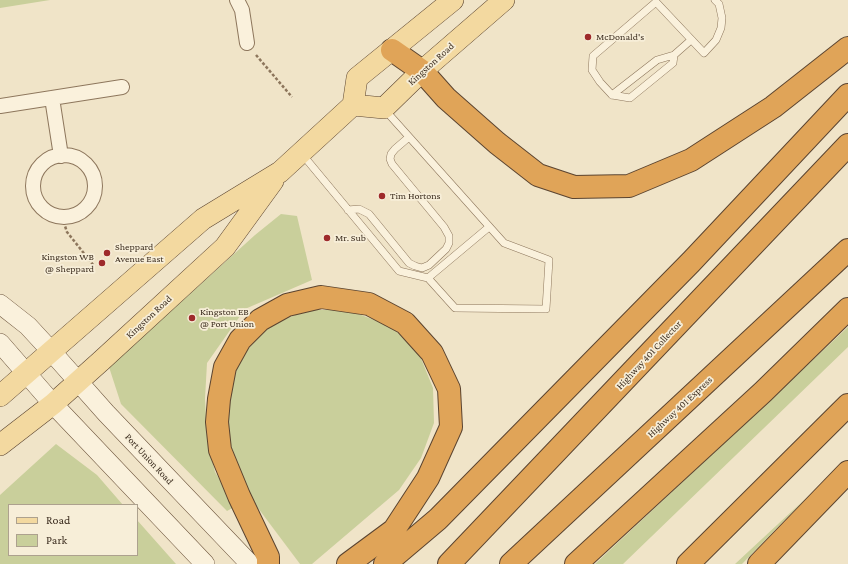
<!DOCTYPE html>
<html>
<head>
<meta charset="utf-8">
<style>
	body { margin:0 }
	#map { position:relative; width:848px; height:564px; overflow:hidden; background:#f0e4c8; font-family:"Crimson Pro",serif }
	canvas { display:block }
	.legend { position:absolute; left:8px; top:504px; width:130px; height:52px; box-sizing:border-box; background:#f7eed8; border:1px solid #ada18e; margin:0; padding:5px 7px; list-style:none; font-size:12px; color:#3d2e20 }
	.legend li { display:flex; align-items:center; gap:8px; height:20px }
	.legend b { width:20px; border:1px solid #ada18e }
</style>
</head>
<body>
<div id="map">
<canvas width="848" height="564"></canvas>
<ul class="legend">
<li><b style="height:5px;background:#f3d9a0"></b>Road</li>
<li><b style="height:11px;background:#c9cf9b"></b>Park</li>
</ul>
</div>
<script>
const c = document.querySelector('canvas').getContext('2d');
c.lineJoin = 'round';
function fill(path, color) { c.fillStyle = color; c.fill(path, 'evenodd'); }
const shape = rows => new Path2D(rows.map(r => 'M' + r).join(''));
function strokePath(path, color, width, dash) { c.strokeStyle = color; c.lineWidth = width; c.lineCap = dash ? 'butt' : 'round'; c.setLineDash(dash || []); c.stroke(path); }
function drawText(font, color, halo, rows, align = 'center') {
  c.font = font + ' "Crimson Pro",serif'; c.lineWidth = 3.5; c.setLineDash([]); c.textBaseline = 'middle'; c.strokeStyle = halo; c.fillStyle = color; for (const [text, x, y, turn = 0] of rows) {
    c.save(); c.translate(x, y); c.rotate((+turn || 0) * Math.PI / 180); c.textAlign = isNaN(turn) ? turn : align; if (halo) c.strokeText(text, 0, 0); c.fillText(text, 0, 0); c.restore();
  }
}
fill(shape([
	[0,0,50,0,0,8],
	[281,214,297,216,312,280,245,309,207,363,205,399,207,437,215,472,236,506,227,511,121,404,109,367,255,235],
	[307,310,348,310,390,326,418,351,433,388,434,423,421,458,399,490,312,564,300,564,258,508,240,474,226,430,225,397,238,361,267,327],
	[848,327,848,347,623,564,595,564],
	[56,444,97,475,123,505,9,505,9,555,137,555,137,520,176,564,0,564,0,495],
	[805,499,742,564,735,564]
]), '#c9cf9b');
const service = shape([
	[691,40,674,55,673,63,630,98,612,95,600,82,592,70,593,56,656,2,704,53,716,40,721,28,722,18,719,4,715,0],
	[612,95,657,60,674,55],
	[302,154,399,271,428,278,455,308,546,309,549,260,504,243,385,110],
	[348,210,359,209,369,214,409,263,415,266,422,268,429,265,446,249,449,243,449,236,444,227,392,164,390,159,391,154,395,149,409,137],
	[428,278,489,227]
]);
const minor = shape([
	[237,0,242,10,247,43],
	[52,98,61,156],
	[0,106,122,87],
	'33 186a31 31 0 1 1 62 0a31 31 0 1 1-62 0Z'
]);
const secondary = shape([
	[0,304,28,326,51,351,106,413,250,564],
	[0,343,53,404,205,564]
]);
const primary = shape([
	[353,105,384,108,422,71,504,0],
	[0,396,203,219,280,172,353,105,357,78,453,0],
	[0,445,53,404,101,361,225,247,273,181]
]);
const motorway = shape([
	[392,50,422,71,446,98,497,143,538,175,574,187,629,186,691,160,773,107,848,48],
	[268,564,268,557,239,496,220,450,217,422,219,399,225,367,240,340,260,320,287,305,321,297,369,304,405,323,432,353,449,389,451,427,428,478,394,530,348,564],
	[385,564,438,519,691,262,848,95],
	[449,564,848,145],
	[511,564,848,250],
	[576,564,763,392,848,309],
	[688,564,848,405],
	[759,564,848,472]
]);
strokePath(service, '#8d765c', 8);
strokePath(minor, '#8d765c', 16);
strokePath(secondary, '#6f573f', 20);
strokePath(primary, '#5b4430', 22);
strokePath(motorway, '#5b4430', 24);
strokePath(shape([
	[256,55,292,97],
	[62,217,67,232,94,266]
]), '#8d765c', 2.5, [3, 2]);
strokePath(service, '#faf1dc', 7);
strokePath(minor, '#faf1dc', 14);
strokePath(secondary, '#faf1dc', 19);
strokePath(primary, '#f3d9a0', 21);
strokePath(motorway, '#e0a458', 22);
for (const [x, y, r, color] of [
	[588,37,4,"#9e2a2b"],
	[382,196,4,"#9e2a2b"],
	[327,238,4,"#9e2a2b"],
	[107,253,4,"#9e2a2b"],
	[102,263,4,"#9e2a2b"],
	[192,318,4,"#9e2a2b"]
]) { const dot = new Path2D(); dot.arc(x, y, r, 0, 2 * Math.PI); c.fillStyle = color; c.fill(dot); strokePath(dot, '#f7eed8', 1.5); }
drawText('10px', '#3d2e20', '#f7eed8', [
	["McDonald's",596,37],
	["Tim Hortons",390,196],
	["Mr. Sub",335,238],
	["Sheppard",115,247],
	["Avenue East",115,259],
	["Kingston WB",94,257,"right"],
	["@ Sheppard",94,269,"right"],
	["Kingston EB",200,312],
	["@ Port Union",200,324]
], 'left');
drawText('10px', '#3d2e20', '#f7eed8', [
	["Kingston Road",431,64,-42],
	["Kingston Road",149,317,-43],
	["Highway 401 Collector",649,355,-47],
	["Highway 401 Express",680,407,-43],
	["Port Union Road",149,459,47]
]);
</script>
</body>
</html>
